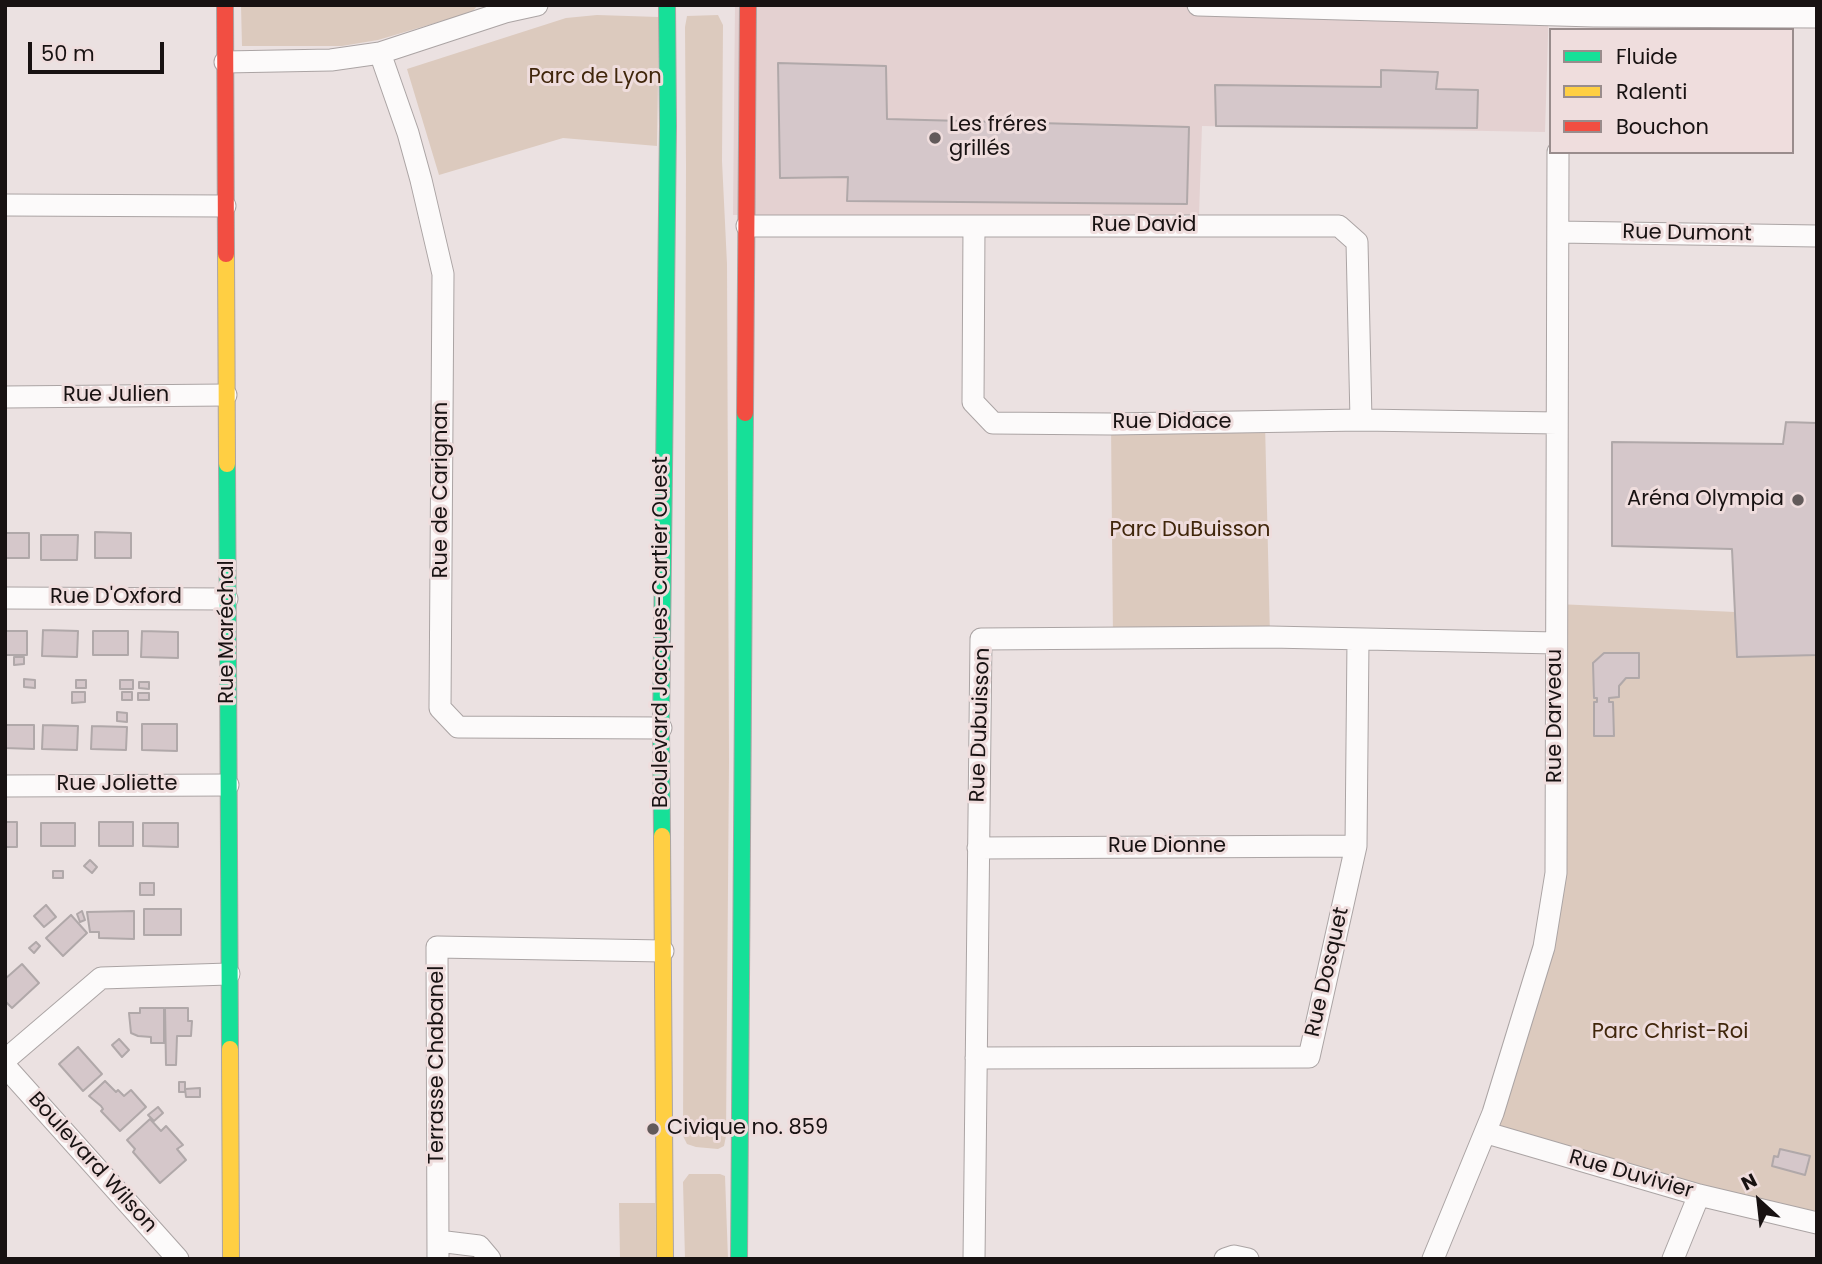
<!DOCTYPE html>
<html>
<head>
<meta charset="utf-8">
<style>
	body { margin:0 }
	#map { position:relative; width:1822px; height:1264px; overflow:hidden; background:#ebe1e1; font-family:Poppins,sans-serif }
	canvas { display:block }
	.frame { position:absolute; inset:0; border:7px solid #181212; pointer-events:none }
	.legend { position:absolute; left:1549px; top:28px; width:245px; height:126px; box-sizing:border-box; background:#efdddd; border:2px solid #998c8c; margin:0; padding:9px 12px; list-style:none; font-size:21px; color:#181212 }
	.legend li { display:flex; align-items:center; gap:14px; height:35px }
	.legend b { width:35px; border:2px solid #998c8c }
	.north { position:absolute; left:1724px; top:1166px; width:70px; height:70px; -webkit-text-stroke:5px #efdddd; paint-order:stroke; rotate:333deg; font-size:19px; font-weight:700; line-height:28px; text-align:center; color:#181212 }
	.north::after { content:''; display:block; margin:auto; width:24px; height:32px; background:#181212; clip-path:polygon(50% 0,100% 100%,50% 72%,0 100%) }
	.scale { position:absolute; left:28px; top:42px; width:136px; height:32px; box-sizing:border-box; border:4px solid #181212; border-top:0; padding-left:9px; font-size:21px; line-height:24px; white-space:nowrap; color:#181212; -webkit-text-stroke:5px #efdddd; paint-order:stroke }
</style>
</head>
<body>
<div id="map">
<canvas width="1822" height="1264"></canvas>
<div class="frame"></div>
<ul class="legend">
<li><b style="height:9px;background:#16e098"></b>Fluide</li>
<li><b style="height:9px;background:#ffcf43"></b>Ralenti</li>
<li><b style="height:9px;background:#f24e42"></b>Bouchon</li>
</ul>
<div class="north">N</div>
<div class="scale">50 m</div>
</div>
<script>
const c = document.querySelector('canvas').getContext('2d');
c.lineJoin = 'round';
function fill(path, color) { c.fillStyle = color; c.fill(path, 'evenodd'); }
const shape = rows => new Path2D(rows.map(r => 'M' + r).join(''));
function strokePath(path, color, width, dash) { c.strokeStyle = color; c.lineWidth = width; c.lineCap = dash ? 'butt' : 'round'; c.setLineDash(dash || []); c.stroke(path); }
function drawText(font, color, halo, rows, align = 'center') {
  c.font = font + ' Poppins,sans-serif'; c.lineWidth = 6; c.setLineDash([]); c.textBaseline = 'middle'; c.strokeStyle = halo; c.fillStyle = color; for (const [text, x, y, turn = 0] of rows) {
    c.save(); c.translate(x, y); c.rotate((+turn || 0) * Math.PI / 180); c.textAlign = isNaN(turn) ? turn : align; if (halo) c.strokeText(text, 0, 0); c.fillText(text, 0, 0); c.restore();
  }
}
fill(shape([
	[735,5,1549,5,1545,132,1202,126,1199,215,733,215]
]), '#e4d1d1');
fill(shape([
	[241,5,478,5,472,12,378,40,342,46,242,46],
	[597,15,659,17,657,146,563,138,439,175,407,69,566,18],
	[718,15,723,25,722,161,727,264,729,762,726,1136,724,1146,718,1149,696,1147,687,1144,683,1136,686,165,685,27,687,16],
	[1265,423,1270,637,1113,639,1111,424],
	[1557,604,1735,612,1817,655,1817,1223,1487,1133,1544,947],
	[689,1174,720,1174,725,1176,728,1259,685,1259,683,1182],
	[619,1203,655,1203,656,1259,620,1259]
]), '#dccabe');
const building = shape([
	[778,63,886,66,887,119,1189,127,1187,204,847,201,848,177,780,178,778,63],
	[1381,70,1438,72,1436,89,1478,90,1477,128,1216,126,1215,85,1381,87,1381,70],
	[1786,422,1817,423,1817,655,1737,657,1732,549,1612,546,1612,442,1783,444,1786,422],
	[95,532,131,533,131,558,95,558,95,532],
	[5,533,29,533,29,558,5,558,5,533],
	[41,535,78,535,77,560,41,560,41,535],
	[43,630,78,631,77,657,42,656,43,630],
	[5,631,27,631,27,655,5,655,5,631],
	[93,631,128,631,128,655,93,655,93,631],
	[142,631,178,632,178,658,141,657,142,631],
	[1604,653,1639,653,1639,678,1626,678,1619,686,1619,697,1609,698,1609,702,1613,702,1614,736,1594,736,1594,702,1597,702,1597,698,1594,698,1593,663,1604,653],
	[14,657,24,657,24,664,14,665,14,657],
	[24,679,35,680,35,688,24,687,24,679],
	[76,680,86,680,86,688,76,688,76,680],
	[120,680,133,680,133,689,120,689,120,680],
	[139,682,149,682,149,689,139,688,139,682],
	[72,692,85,692,85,702,72,703,72,692],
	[122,692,132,692,132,700,122,700,122,692],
	[138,693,149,693,149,700,138,700,138,693],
	[117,712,127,713,127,722,117,721,117,712],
	[142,724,177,724,177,751,142,750,142,724],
	[5,725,34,725,34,749,5,748,5,725],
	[43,725,78,726,77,750,42,749,43,725],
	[92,726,127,727,126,750,91,749,92,726],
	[5,822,17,822,17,847,5,847,5,822],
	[99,822,133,822,133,846,99,846,99,822],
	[41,823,75,823,75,846,41,846,41,823],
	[143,823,178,823,178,847,143,846,143,823],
	[90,860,97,867,92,873,84,866,90,860],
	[53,871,63,871,63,878,53,878,53,871],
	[140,883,154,883,154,895,140,895,140,883],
	[46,905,56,917,44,927,34,916,46,905],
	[144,909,181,909,181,935,144,935,144,909],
	[82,911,85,920,80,922,77,914,82,911],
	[134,911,134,939,99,938,99,932,90,932,87,912,134,911],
	[71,915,87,933,63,956,46,938,71,915],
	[36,942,40,946,34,953,29,948,36,942],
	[22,964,39,983,12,1008,5,1001,5,979,22,964],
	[140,1008,164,1008,164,1043,151,1043,151,1037,138,1036,131,1033,129,1013,140,1013,140,1008],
	[165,1008,188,1008,188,1021,192,1021,191,1036,177,1036,176,1065,166,1065,165,1008],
	[119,1039,129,1050,122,1057,112,1045,119,1039],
	[78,1047,102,1074,83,1091,59,1064,78,1047],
	[105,1081,116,1092,118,1090,124,1096,131,1090,146,1107,120,1131,101,1111,103,1109,101,1106,89,1096,105,1081],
	[179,1082,185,1082,185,1092,179,1092,179,1082],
	[200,1088,200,1097,186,1097,185,1089,200,1088],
	[158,1107,163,1113,154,1121,148,1115,158,1107],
	[150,1119,161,1131,166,1126,183,1145,177,1149,186,1160,160,1183,133,1152,135,1149,127,1140,150,1119],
	[1780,1149,1810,1156,1805,1175,1772,1166,1774,1156,1778,1157,1780,1149]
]);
fill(building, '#d5c7ca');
strokePath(building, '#b0a8a9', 2);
const street = shape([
	[1198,5,1594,16,1817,17],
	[380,53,408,133,421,180,443,274,440,708,458,727,661,728],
	[225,62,331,60,380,53,505,12,537,5],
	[5,205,225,206],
	[747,226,1339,226,1357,242,1361,420],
	[974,226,973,402,993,423,1111,424,1361,420,1557,423],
	[1558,232,1817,236],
	[5,397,226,395],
	[5,598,227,599],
	[5,786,228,785],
	[978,848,1356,846],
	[976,1058,1309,1057,1356,846,1358,640],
	[5,1060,101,978,229,974],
	[5,1066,178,1259],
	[1487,1133,1699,1195,1817,1223],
	[438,1241,479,1246,490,1259],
	[438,1259,437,947,663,951],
	[974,1259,981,639,1270,637,1556,643],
	[1225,1259,1234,1256,1248,1259],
	[1433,1259,1493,1113,1544,947,1556,873,1558,152],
	[1673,1259,1699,1195]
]);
const fast = shape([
	[227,464,230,1049],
	[662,836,661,728,668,126,667,5],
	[739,1259,745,413]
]);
const slow = shape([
	[226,254,227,464],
	[662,836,665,1259],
	[230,1049,231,1259]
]);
const jam = shape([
	[225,5,226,254],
	[745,413,748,5]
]);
strokePath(street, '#aba4a4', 23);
strokePath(fast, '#aba4a4', 18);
strokePath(slow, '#aba4a4', 18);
strokePath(jam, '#aba4a4', 18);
strokePath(street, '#fcfafa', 21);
strokePath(fast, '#16e098', 16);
strokePath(slow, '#ffcf43', 16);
strokePath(jam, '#f24e42', 16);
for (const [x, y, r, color] of [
	[935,138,7,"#625a5a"],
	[1798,500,7,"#625a5a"],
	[653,1129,7,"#625a5a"]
]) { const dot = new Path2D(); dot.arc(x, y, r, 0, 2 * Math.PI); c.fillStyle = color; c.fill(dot); strokePath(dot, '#efdddd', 2.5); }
drawText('21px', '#40260b', '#efdddd', [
	["Parc de Lyon",595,78],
	["Parc DuBuisson",1190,531],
	["Parc Christ-Roi",1670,1033]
]);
drawText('21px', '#181212', '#efdddd', [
	["Les fréres",949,126],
	["grillés",949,150],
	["Aréna Olympia",1784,500,"right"],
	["Civique no. 859",667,1129]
], 'left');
drawText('21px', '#181212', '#efdddd', [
	["Rue David",1144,226],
	["Rue Dumont",1687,234,1],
	["Rue Julien",116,396],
	["Rue Didace",1172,423],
	["Rue de Carignan",442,490,-90],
	["Rue D'Oxford",116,598],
	["Rue Maréchal",228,632,-90],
	["Boulevard Jacques-Cartier Ouest",662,632,-90],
	["Rue Darveau",1556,716,-90],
	["Rue Dubuisson",981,725,-88],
	["Rue Joliette",117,785],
	["Rue Dionne",1167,847],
	["Rue Dosquet",1328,972,-77],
	["Terrasse Chabanel",438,1065,-90],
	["Boulevard Wilson",92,1163,48],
	["Rue Duvivier",1631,1175,16]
]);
</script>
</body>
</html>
